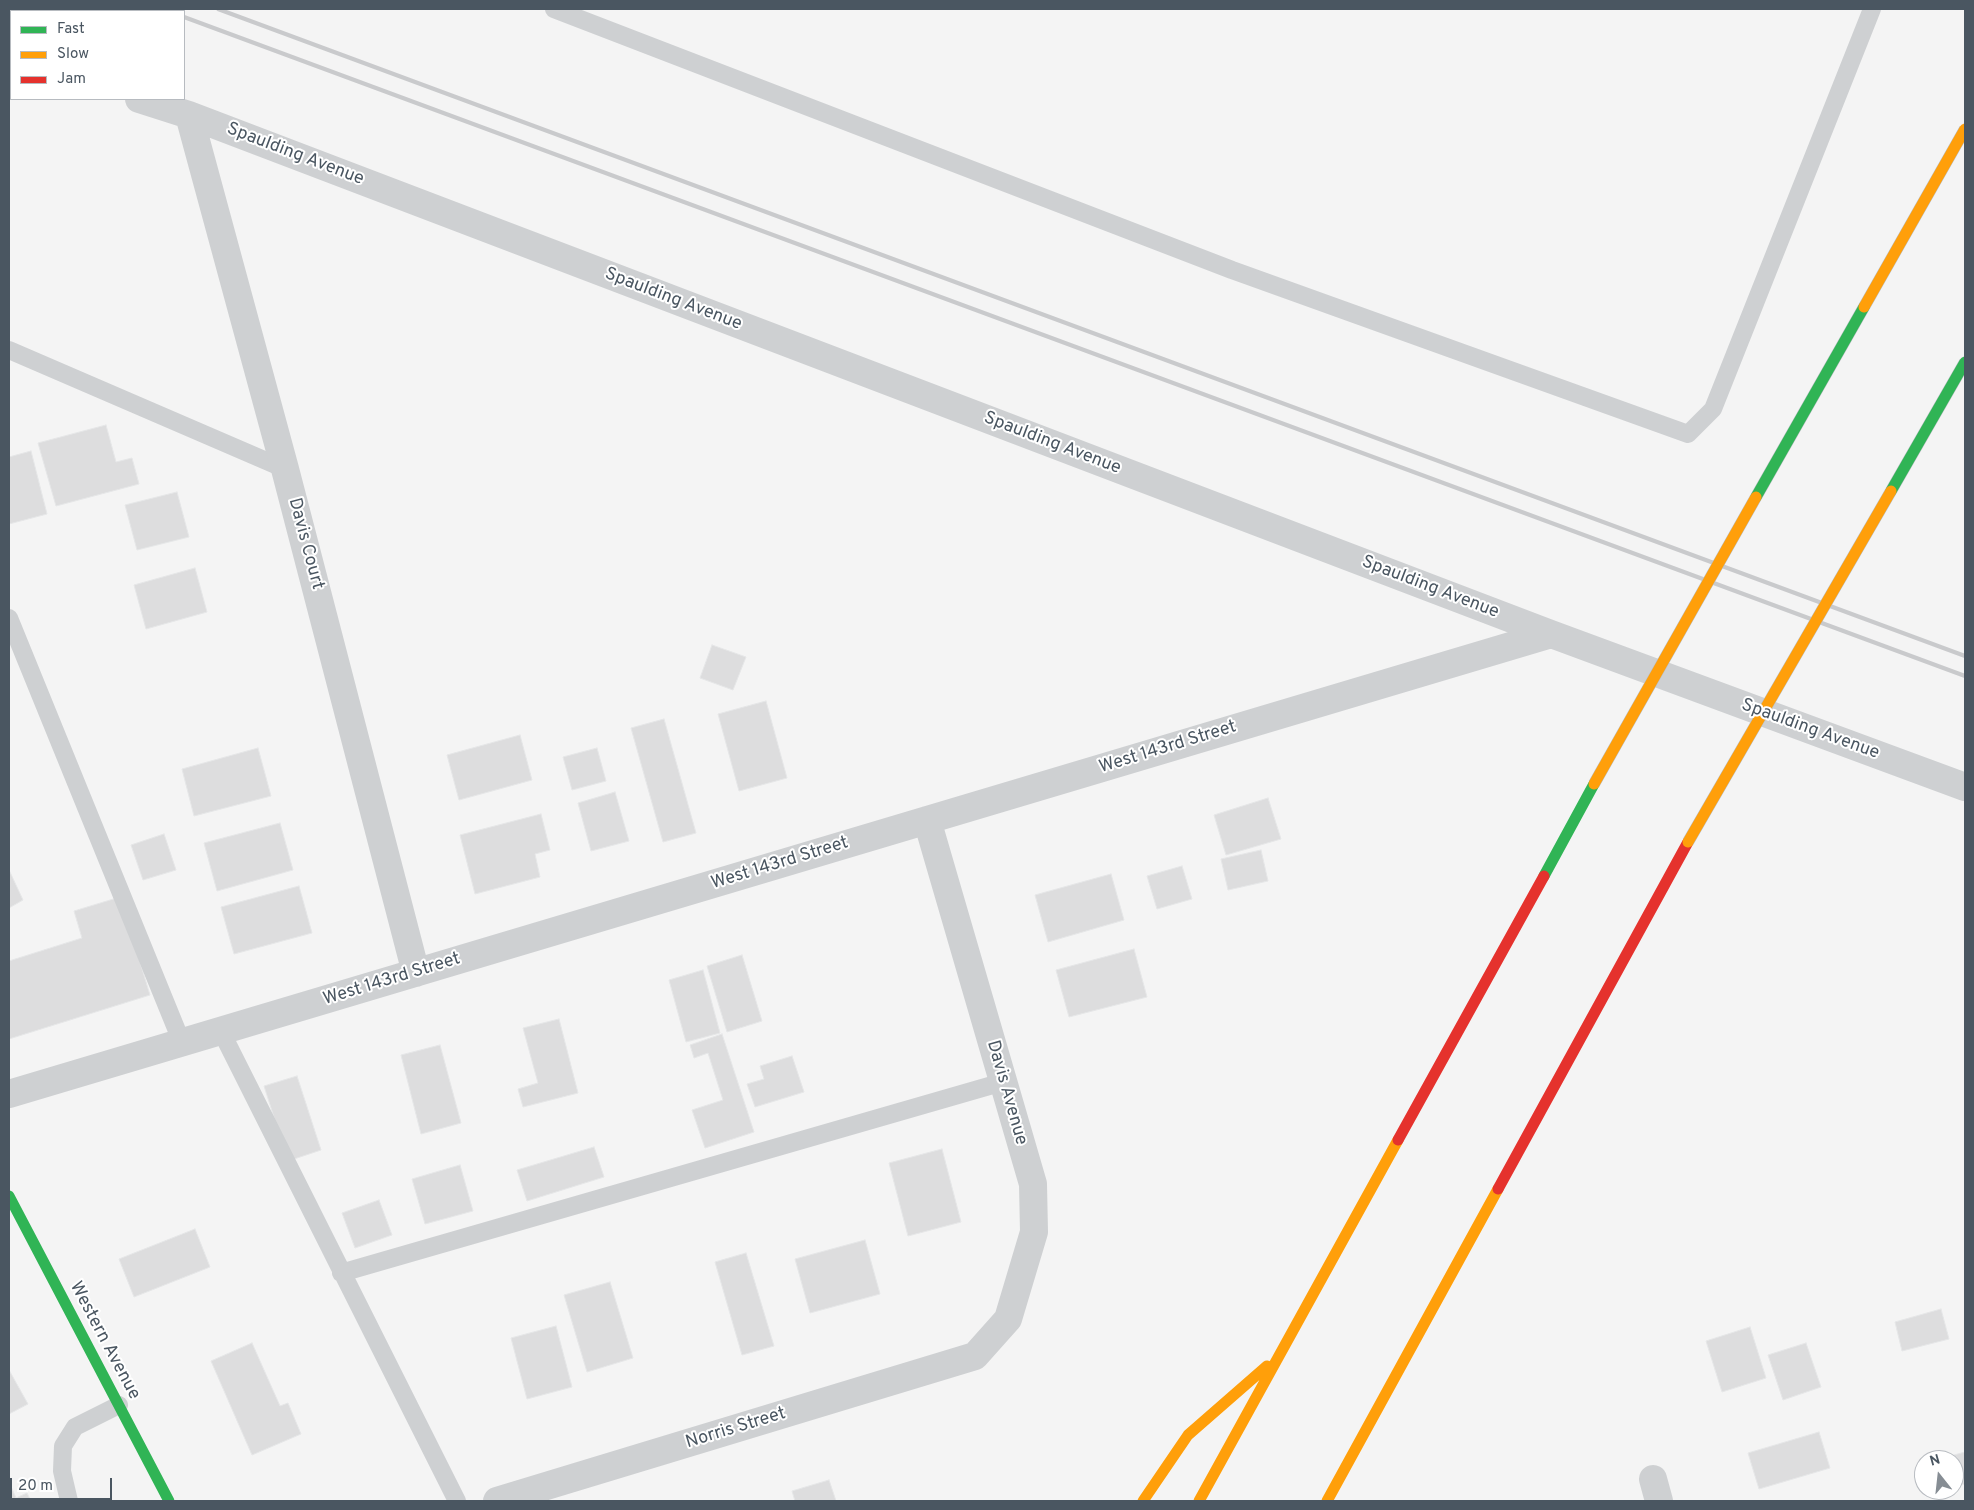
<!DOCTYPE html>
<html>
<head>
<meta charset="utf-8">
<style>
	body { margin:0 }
	#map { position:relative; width:1974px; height:1510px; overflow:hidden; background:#f4f4f4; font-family:Overpass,sans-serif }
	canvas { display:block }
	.frame { position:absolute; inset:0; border:10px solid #4a5661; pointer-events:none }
	.legend { position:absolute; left:10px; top:10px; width:175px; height:90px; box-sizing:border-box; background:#fff; border:1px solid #b7bbc0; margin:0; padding:6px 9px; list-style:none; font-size:15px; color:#4a5661 }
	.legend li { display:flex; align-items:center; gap:10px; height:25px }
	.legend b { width:25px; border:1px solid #b7bbc0 }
	.north { position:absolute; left:1914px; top:1450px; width:50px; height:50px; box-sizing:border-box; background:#fff; border:1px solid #b7bbc0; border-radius:50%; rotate:344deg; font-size:14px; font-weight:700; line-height:20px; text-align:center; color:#4a5661 }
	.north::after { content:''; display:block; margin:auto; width:18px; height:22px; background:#868d94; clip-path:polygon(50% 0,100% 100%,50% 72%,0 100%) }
	.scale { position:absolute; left:10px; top:1478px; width:102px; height:22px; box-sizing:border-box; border:2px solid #4a5661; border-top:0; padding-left:6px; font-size:15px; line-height:18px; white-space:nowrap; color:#4a5661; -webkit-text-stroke:4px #fff; paint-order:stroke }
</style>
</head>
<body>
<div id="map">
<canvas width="1974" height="1510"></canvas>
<div class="frame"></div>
<ul class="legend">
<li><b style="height:6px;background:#30b455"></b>Fast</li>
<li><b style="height:6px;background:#ff9f0a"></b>Slow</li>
<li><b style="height:6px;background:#e5322d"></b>Jam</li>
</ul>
<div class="north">N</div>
<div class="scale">20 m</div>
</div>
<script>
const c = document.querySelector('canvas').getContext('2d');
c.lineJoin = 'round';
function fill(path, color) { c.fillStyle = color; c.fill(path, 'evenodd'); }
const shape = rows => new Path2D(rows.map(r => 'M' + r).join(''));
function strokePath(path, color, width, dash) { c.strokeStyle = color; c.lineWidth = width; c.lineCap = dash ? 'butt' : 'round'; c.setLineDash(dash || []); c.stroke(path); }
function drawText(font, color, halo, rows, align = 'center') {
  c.font = font + ' Overpass,sans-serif'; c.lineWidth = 4; c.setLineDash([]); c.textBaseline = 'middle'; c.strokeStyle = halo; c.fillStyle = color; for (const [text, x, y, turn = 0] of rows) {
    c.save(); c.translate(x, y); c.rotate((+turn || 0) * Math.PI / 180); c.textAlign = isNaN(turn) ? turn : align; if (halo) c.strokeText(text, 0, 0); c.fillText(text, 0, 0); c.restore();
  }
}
const building = shape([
	[106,425,116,462,132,458,139,484,56,506,38,443,106,425],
	[31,451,47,514,9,524,9,457,31,451],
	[177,492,189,537,137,550,125,505,177,492],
	[195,568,207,612,146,629,134,585,195,568],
	[712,645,746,657,733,690,700,678,712,645],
	[766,701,787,778,739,791,718,714,766,701],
	[664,719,696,833,663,842,631,728,664,719],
	[520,735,532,780,459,800,447,755,520,735],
	[258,748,271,796,194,816,182,769,258,748],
	[597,748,606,781,572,790,563,757,597,748],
	[615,792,629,841,591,851,578,803,615,792],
	[1268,798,1281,839,1226,855,1214,815,1268,798],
	[541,814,550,850,535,854,540,877,475,894,460,835,541,814],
	[280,823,293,870,217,891,204,843,280,823],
	[164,834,176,870,143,880,131,845,164,834],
	[1261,850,1268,881,1228,890,1221,859,1261,850],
	[1182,866,1192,899,1157,909,1147,876,1182,866],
	[9,870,23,900,9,908,9,870],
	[1111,874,1124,920,1048,942,1035,895,1111,874],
	[299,886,312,933,234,954,221,907,299,886],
	[120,897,150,995,9,1039,9,961,82,938,74,911,120,897],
	[1134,949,1147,997,1069,1017,1056,970,1134,949],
	[742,955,762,1021,727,1032,707,966,742,955],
	[703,970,720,1033,686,1042,669,980,703,970],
	[559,1019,578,1093,523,1107,518,1089,538,1083,523,1028,559,1019],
	[722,1034,754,1132,705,1148,692,1110,723,1100,708,1053,694,1058,690,1045,722,1034],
	[440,1045,461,1123,421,1134,401,1055,440,1045],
	[792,1056,804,1092,755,1107,747,1084,764,1079,760,1066,792,1056],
	[297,1076,321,1150,288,1161,264,1086,297,1076],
	[594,1147,604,1177,527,1201,517,1170,594,1147],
	[942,1149,961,1222,908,1236,889,1163,942,1149],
	[460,1165,473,1211,425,1224,412,1179,460,1165],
	[379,1200,392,1235,355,1248,342,1213,379,1200],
	[195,1229,210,1267,134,1297,119,1259,195,1229],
	[865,1240,880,1294,810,1313,795,1259,865,1240],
	[746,1253,774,1346,742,1355,715,1262,746,1253],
	[610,1282,633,1358,587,1372,564,1295,610,1282],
	[1941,1309,1949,1339,1902,1351,1895,1322,1941,1309],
	[556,1326,572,1387,527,1399,511,1338,556,1326],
	[1750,1327,1766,1378,1722,1392,1706,1341,1750,1327],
	[252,1343,280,1406,288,1403,301,1434,252,1455,211,1361,252,1343],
	[1806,1343,1821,1387,1783,1400,1768,1355,1806,1343],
	[9,1370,28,1404,9,1414,9,1370],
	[1819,1432,1830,1468,1759,1489,1748,1453,1819,1432],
	[1965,1452,1965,1484,1954,1487,1954,1460,1943,1460,1943,1458,1965,1452],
	[829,1480,836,1501,795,1501,792,1491,829,1480],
	[9,1482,16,1498,27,1493,31,1501,9,1501,9,1482]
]);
fill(building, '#ddddde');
strokePath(building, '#e5e6e7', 1);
strokePath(shape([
	[554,9,1232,270,1688,434,1713,409,1872,9],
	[9,350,285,469],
	[9,618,182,1043],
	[221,1031,457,1501],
	[341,1273,1003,1082],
	[69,1501,62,1471,63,1446,75,1427,119,1405]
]), '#ced0d2', 18);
strokePath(shape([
	[9,56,11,57],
	[139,99,189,115,1551,634,1965,787],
	[189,115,285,469,416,973],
	[9,1094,1551,634],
	[1653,1479,1659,1501],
	[497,1501,975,1356,1008,1319,1034,1232,1033,1184,927,820]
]), '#ced0d2', 28);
strokePath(shape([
	[1544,876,1594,784],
	[9,1196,169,1501]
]), '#30b455', 11);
strokePath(shape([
	[1143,1501,1188,1435,1267,1366],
	[1199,1501,1398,1140],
	[1327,1501,1498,1189]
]), '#ff9f0a', 11);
strokePath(shape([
	[1398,1140,1544,876],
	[1498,1189,1688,842]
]), '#e5322d', 11);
strokePath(shape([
	[160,9,167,11],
	[218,9,1965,656],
	[184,17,1965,676]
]), '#c9cacc', 4);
const fastBridge = shape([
	[1891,491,1965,362],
	[1756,497,1864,307]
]);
const slowBridge = shape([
	[1864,307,1965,129],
	[1594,784,1756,497],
	[1688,842,1891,491]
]);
strokePath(fastBridge, '#b9bec3', 12, []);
strokePath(slowBridge, '#b9bec3', 12, []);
strokePath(fastBridge, '#30b455', 11);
strokePath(slowBridge, '#ff9f0a', 11);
drawText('18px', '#4a5661', '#fff', [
	["Spaulding Avenue",295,155,21],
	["Spaulding Avenue",673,300,21],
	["Spaulding Avenue",1052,444,21],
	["Davis Court",305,544,75],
	["Spaulding Avenue",1430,588,21],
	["Spaulding Avenue",1810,730,20],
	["West 143rd Street",1168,748,-17],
	["West 143rd Street",780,864,-17],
	["West 143rd Street",392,980,-17],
	["Davis Avenue",1006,1093,74],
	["Western Avenue",104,1341,62],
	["Norris Street",736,1429,-17]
]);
</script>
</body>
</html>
